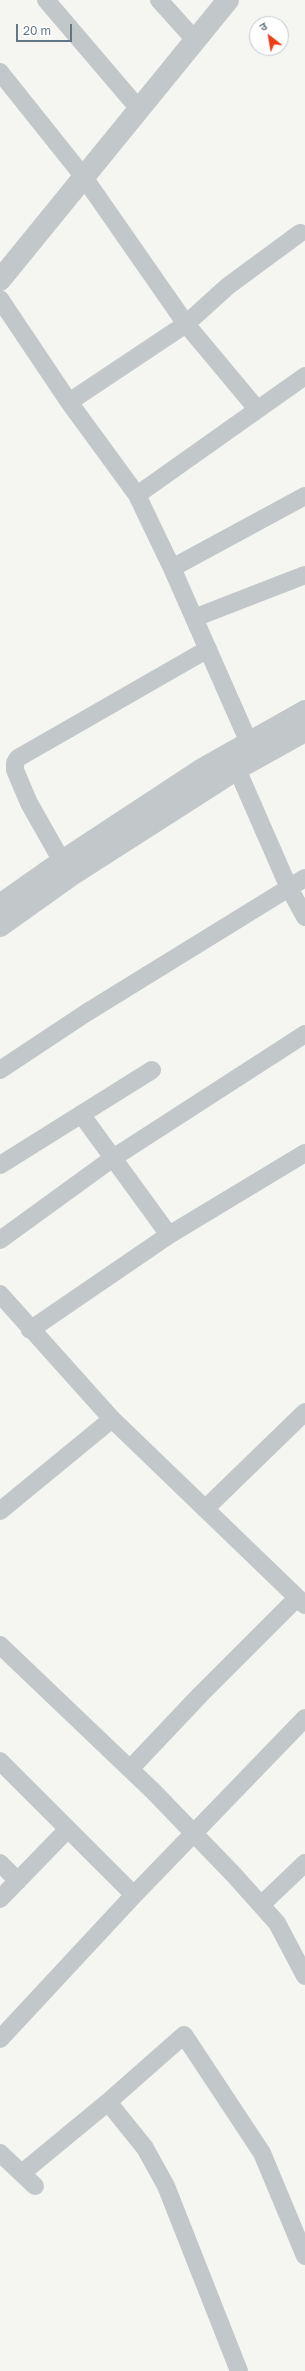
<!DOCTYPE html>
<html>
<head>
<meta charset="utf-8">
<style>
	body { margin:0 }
	#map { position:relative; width:305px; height:2371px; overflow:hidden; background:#f5f5f1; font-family:"Golos Text","Noto Sans Devanagari",sans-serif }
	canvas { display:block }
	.north { position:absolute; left:249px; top:16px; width:40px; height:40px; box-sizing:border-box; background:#fff; border:1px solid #c0c9ce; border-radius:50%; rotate:329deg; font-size:11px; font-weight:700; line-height:16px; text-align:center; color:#627784 }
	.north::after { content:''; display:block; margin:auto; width:14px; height:18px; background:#ee3e19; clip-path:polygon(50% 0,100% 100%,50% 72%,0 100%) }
	.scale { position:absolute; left:16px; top:24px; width:56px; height:18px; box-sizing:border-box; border:2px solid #627784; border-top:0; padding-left:5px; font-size:12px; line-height:14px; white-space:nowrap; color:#627784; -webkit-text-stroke:3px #fff; paint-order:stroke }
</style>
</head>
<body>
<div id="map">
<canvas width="305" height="2371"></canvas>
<div class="north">उ</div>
<div class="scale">20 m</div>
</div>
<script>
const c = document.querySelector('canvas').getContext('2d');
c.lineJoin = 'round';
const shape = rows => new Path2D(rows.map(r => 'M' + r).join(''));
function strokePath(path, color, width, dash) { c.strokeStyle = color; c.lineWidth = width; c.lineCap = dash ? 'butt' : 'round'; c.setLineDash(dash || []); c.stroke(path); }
strokePath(shape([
	[46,0,139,109],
	[159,0,195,40],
	[0,72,83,176,186,324,257,409],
	[0,299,69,402,137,495,172,568,254,754],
	[69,402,186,324,228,286,300,233],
	[137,495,305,376],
	[172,568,305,496],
	[194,618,305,575],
	[237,769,289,888,305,917],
	[68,872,29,803,15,770,15,763,18,758,208,649],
	[0,1070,86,1013,305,878],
	[81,1114,169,1235],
	[0,1165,152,1070],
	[0,1240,113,1158,305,1034],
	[0,1294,112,1419,305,1605],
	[30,1330,169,1235,305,1153],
	[205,1509,305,1412],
	[0,1511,112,1419],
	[0,1645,153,1791,234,1875,277,1923,305,1976],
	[0,1761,134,1895],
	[130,1769,200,1695,297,1598],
	[0,1863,18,1881],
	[0,1899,68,1829],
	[261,1905,305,1863],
	[0,2039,134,1895,305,1718],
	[108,2102,145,2148,166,2186,239,2371],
	[0,2153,35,2186],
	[22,2173,108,2102,184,2035,262,2153,305,2256]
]), '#c2c7c9', 18);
strokePath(shape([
	[0,280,228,0],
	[0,905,61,862,204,768,305,711],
	[0,926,70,876,237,769,305,731]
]), '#c2c7c9', 22);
</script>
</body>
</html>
